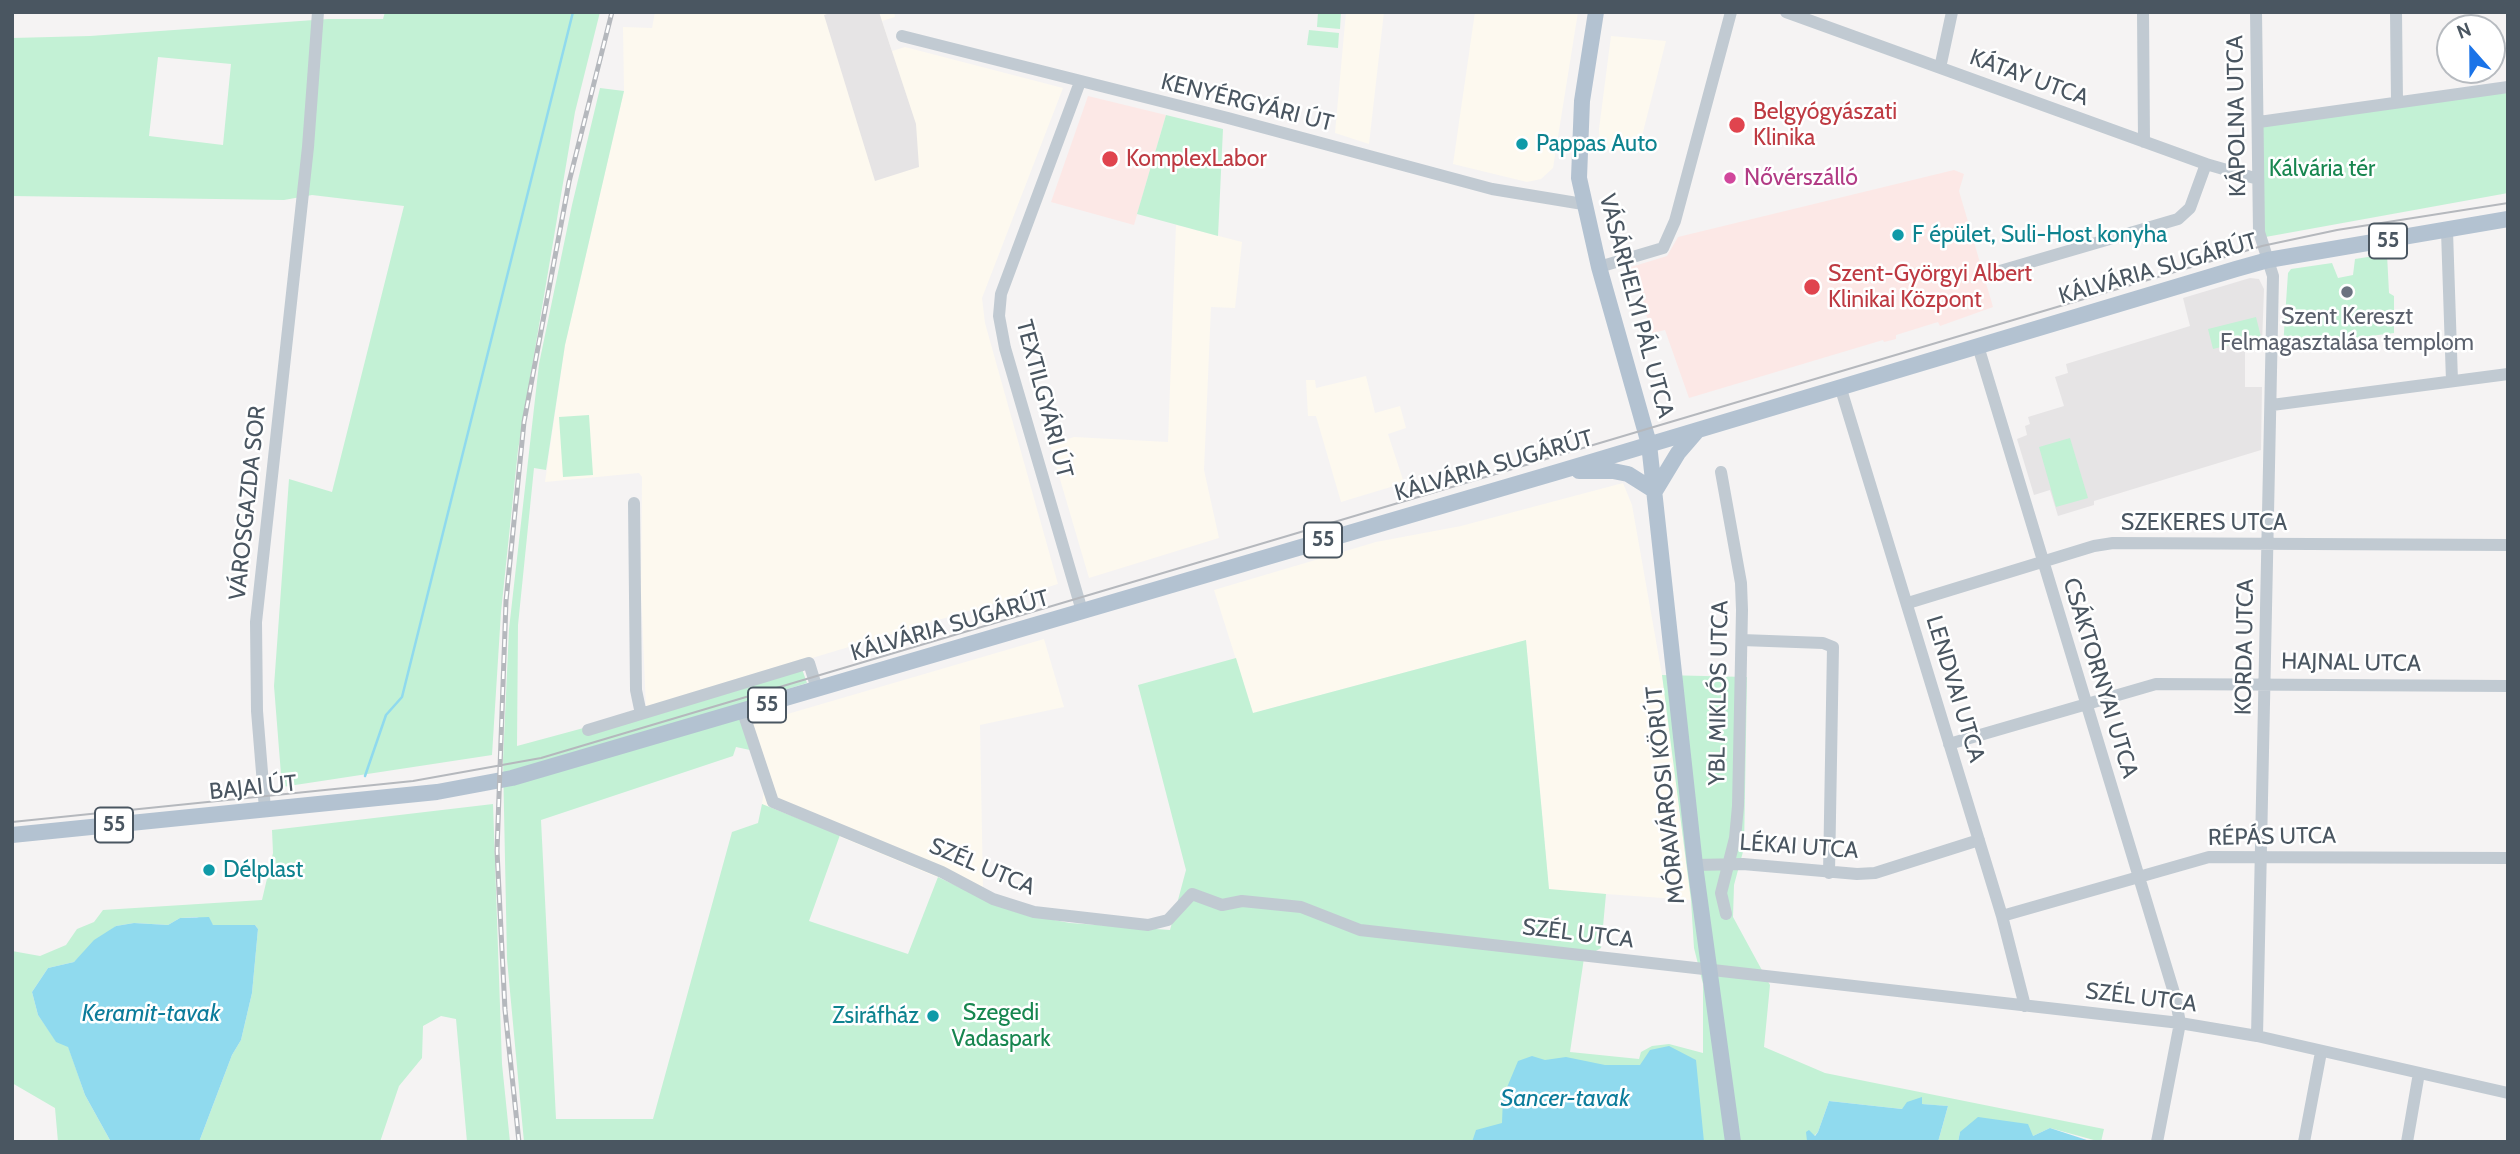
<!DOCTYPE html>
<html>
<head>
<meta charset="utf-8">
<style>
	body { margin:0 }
	#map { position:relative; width:2520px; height:1154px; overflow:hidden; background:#f5f3f3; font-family:Cabin,sans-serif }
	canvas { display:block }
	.frame { position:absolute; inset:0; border:14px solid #4a5661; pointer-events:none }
	.north { position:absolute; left:2436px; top:14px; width:70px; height:70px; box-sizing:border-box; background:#fff; border:2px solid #b7bbc0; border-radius:50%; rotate:339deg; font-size:19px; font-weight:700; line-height:28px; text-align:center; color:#4a5661 }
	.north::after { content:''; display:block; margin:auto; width:24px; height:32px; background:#1a73e8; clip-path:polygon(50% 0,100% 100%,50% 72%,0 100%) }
</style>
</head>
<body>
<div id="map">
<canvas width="2520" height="1154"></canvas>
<div class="frame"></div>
<div class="north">N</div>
</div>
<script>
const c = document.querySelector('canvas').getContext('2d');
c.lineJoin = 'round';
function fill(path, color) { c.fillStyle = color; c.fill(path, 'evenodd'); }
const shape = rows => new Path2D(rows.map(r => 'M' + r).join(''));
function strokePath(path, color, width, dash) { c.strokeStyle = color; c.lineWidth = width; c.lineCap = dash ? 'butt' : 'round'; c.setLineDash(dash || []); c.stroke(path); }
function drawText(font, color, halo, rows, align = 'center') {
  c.font = font + ' Cabin,sans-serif'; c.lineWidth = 5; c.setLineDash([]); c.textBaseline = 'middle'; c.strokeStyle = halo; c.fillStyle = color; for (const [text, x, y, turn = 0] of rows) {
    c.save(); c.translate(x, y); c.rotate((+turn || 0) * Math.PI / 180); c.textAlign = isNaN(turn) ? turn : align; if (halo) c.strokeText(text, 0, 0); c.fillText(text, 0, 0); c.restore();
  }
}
fill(shape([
	[655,12,894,12,895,17,882,21,892,51,905,47,1063,88,982,298,985,323,1058,584,646,708,641,592,642,477,639,473,545,482,565,345,624,91,623,27,652,28],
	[1346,12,1384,12,1369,144,1335,133],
	[1475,12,1578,12,1553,168,1541,179,1527,182,1453,164],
	[1611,36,1666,41,1638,152,1600,149,1599,129],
	[1176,225,1242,242,1235,308,1211,307,1204,470,1219,538,1089,578,1050,445,1074,437,1168,442],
	[1366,376,1375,413,1400,406,1406,428,1388,434,1404,483,1341,502,1316,416,1308,416,1306,380,1315,380,1316,388],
	[1623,483,1632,505,1662,675,1691,900,1549,890,1526,640,1253,713,1214,590,1376,542,1461,526],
	[1044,639,1064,707,980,725,983,889,934,876,762,804,764,790,743,727]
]), '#fdf9ef');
fill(shape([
	[833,12,879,12,916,124,919,167,875,181,824,15],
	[2250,278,2259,279,2264,289,2262,344,2245,344,2245,387,2262,387,2261,450,2094,501,2094,505,2058,516,2050,490,2034,495,2017,439,2027,435,2025,426,2030,424,2028,417,2064,406,2055,377,2068,373,2066,364,2190,326,2183,298]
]), '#e6e4e5');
fill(shape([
	[1088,96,1166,115,1134,225,1051,202],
	[1954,170,1964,174,1959,191,1993,307,1940,326,1938,322,1896,335,1896,339,1884,342,1883,340,1689,398,1665,330,1652,333,1631,267,1667,256,1678,237]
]), '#fce8e6');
fill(shape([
	[385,12,600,12,575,112,518,450,501,612,492,755,282,787,274,686,289,479,332,492,404,206,312,195,284,200,12,196,12,38,90,36,328,19,383,19],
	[158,57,231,64,223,145,149,136],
	[1318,12,1341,12,1340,29,1317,27],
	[1309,30,1339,33,1338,48,1307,45],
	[2508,87,2508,193,2260,238,2259,122],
	[600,88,624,91,565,345,546,470,534,468,518,625,517,746,802,669,807,683,736,705,750,750,736,747,733,756,541,820,556,1119,653,1119,732,832,758,823,762,804,840,835,809,921,908,954,938,877,992,903,1033,916,1070,923,1170,930,1186,870,1138,685,1236,658,1253,713,1526,640,1549,889,1606,894,1601,948,1584,958,1570,1052,1639,1059,1641,1052,1652,1046,1669,1044,1703,1053,1703,984,1694,948,1691,900,1662,675,1747,677,1744,848,1734,885,1733,917,1770,985,1764,1047,1825,1073,2104,1129,2101,1142,2050,1128,2033,1136,1960,1132,1958,1142,1938,1142,1948,1106,1921,1104,1922,1098,1902,1109,1829,1101,1818,1132,1808,1142,524,1142,507,959,503,760,509,629,539,364,572,205],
	[1166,115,1223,129,1218,236,1137,214],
	[2387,254,2389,293,2394,296,2394,333,2283,347,2288,273,2291,269,2332,263,2338,278,2353,275,2355,259],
	[2256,317,2261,337,2213,349,2208,329],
	[589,415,593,475,563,477,559,417],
	[2070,438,2088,498,2056,507,2039,447],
	[493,804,502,1064,510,1142,467,1142,456,1019,441,1016,423,1026,422,1058,399,1086,380,1142,199,1142,232,1055,241,1040,252,993,258,929,255,925,213,925,197,917,180,918,168,925,134,923,116,926,74,962,48,968,32,992,38,1015,56,1041,68,1046,85,1095,111,1142,58,1142,55,1108,12,1083,12,951,40,956,66,945,77,929,94,922,103,910,262,900,273,853,272,830]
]), '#c3f1d5');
fill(shape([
	[209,917,213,925,255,925,258,929,252,993,241,1040,232,1055,199,1142,111,1142,85,1095,68,1047,56,1042,38,1015,32,992,48,968,74,962,94,940,116,926,134,923,168,925,180,918],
	[1669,1046,1696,1060,1704,1142,1472,1142,1476,1130,1502,1123,1503,1097,1518,1061,1532,1056,1545,1060,1566,1057,1605,1065,1640,1065,1650,1050],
	[1922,1097,1922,1104,1948,1106,1938,1142,1807,1141,1806,1132,1809,1130,1815,1136,1818,1132,1829,1101,1902,1109,1907,1102],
	[1978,1117,2028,1124,2033,1136,2050,1128,2093,1142,1958,1142,1960,1132]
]), '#90daee');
strokePath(shape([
	[365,776,386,715,402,697,573,12]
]), '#90daee', 2.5);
strokePath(shape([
	[1786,12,2206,164,2258,179],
	[2143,12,2144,142],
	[2256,12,2259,232,2273,276,2257,1036],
	[2396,12,2397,102],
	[902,36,1228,118,1492,189,1583,204],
	[1940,68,1952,12],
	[1080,82,1001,294,999,316,1005,348,1082,611],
	[2259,122,2508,87],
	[2447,231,2452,381],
	[1599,267,1663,248,1675,221,1731,12],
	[2000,271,2178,219,2190,208,2206,164],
	[1978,346,2175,996,2180,1023,2157,1142],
	[1840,386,2002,916,2025,1006],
	[2272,405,2508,374],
	[1721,472,1741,583,1742,610,1738,806,1735,838,1721,893,1726,914],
	[634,503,636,690,641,714],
	[1908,603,2094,546,2113,543,2508,545],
	[1742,640,1823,643,1833,647,1829,873],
	[743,712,773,802,942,872,993,899,1034,912,1148,925,1168,920,1192,894,1222,905,1242,901,1301,907,1360,930,2180,1023,2257,1036,2508,1093],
	[588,730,809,663,817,689],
	[1949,744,2156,684,2508,686],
	[265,809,257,711,256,622,308,147,318,12],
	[1695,865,1743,864,1857,874,1875,873,1979,840],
	[2002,916,2209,857,2508,858],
	[2304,1142,2321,1052],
	[2407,1142,2419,1073]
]), '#c1cad2', 12);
strokePath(shape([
	[1596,12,1582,101,1579,178,1599,267,1649,444,1695,865,1733,1142],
	[1579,471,1613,471,1628,474,1655,491],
	[1655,491,1678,453,1697,431],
	[12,835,437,792,512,778,1561,471,2236,269,2268,260,2508,219]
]), '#b3c2d1', 16);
strokePath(shape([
	[12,822,413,781,541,758,2262,246,2337,230,2508,203]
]), '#b5b8bd', 2);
const rail = shape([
	[519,1142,505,1010,497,851,506,601,524,422,569,182,612,12]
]);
strokePath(rail, '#b5b8bd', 5);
strokePath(rail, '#fff', 2.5, [8]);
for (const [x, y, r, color] of [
	[1737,125,9,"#e0444e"],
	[1522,144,7,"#0f9aa8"],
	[1110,159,9,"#e0444e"],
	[1730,178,7,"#d1479c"],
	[1898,235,7,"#0f9aa8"],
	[1812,287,9,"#e0444e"],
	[2347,292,7,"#6b7280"],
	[209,870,7,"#0f9aa8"],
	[933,1016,7,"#0f9aa8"]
]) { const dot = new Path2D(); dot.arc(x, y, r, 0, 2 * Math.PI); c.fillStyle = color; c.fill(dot); strokePath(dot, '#fff', 2.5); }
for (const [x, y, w] of [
	[2388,241,38],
	[1323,540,38],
	[767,705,38],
	[114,825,38]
]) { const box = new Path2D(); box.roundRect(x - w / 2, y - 17.5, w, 35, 5); c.fillStyle = '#fff'; c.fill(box); strokePath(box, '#4a5661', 2); }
drawText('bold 21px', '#4a5661', null, [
	["55",2388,241],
	["55",1323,540],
	["55",767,705],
	["55",114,825]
]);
drawText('23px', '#4a5661', '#fff', [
	["KÁTAY UTCA",2029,78,20],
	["KENYÉRGYÁRI ÚT",1247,103,14],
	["KÁPOLNA UTCA",2237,116,-91],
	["KÁLVÁRIA SUGÁRÚT",2158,269,-16],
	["VÁSÁRHELYI PÁL UTCA",1636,306,75],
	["TEXTILGYÁRI ÚT",1044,399,75],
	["KÁLVÁRIA SUGÁRÚT",1494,466,-16],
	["VÁROSGAZDA SOR",248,503,-84],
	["SZEKERES UTCA",2204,523],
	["KÁLVÁRIA SUGÁRÚT",950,626,-16],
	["KORDA UTCA",2245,647,-89],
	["HAJNAL UTCA",2351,663,1],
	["CSÁKTORNYAI UTCA",2100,678,73],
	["LENDVAI UTCA",1955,689,73],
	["YBL MIKLÓS UTCA",1719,693,-89],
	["BAJAI ÚT",253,788,-6],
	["MÓRAVÁROSI KÖRÚT",1666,795,-96],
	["RÉPÁS UTCA",2272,837,-1],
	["LÉKAI UTCA",1799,847,4],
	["SZÉL UTCA",982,867,23],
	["SZÉL UTCA",1578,934,7],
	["SZÉL UTCA",2141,998,7]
]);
drawText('23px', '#be3a42', '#fff', [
	["Belgyógyászati",1753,112],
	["Klinika",1753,138],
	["KomplexLabor",1126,159],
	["Szent-Györgyi Albert",1828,274],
	["Klinikai Központ",1828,300]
], 'left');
drawText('23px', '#0d838f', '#fff', [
	["Pappas Auto",1536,144],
	["F épület, Suli-Host konyha",1912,235],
	["Délplast",223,870],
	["Zsiráfház",919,1016,"right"]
], 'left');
drawText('23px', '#17864f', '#fff', [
	["Kálvária tér",2322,169],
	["Szegedi",1001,1013],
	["Vadaspark",1001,1039]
]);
drawText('23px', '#b23c85', '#fff', [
	["Nővérszálló",1744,178]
], 'left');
drawText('23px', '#5b616d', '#fff', [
	["Szent Kereszt",2347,317],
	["Felmagasztalása templom",2347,343]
]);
drawText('italic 24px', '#0c7c9b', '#fff', [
	["Keramit-tavak",151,1014],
	["Sancer-tavak",1565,1099]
]);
</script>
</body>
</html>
